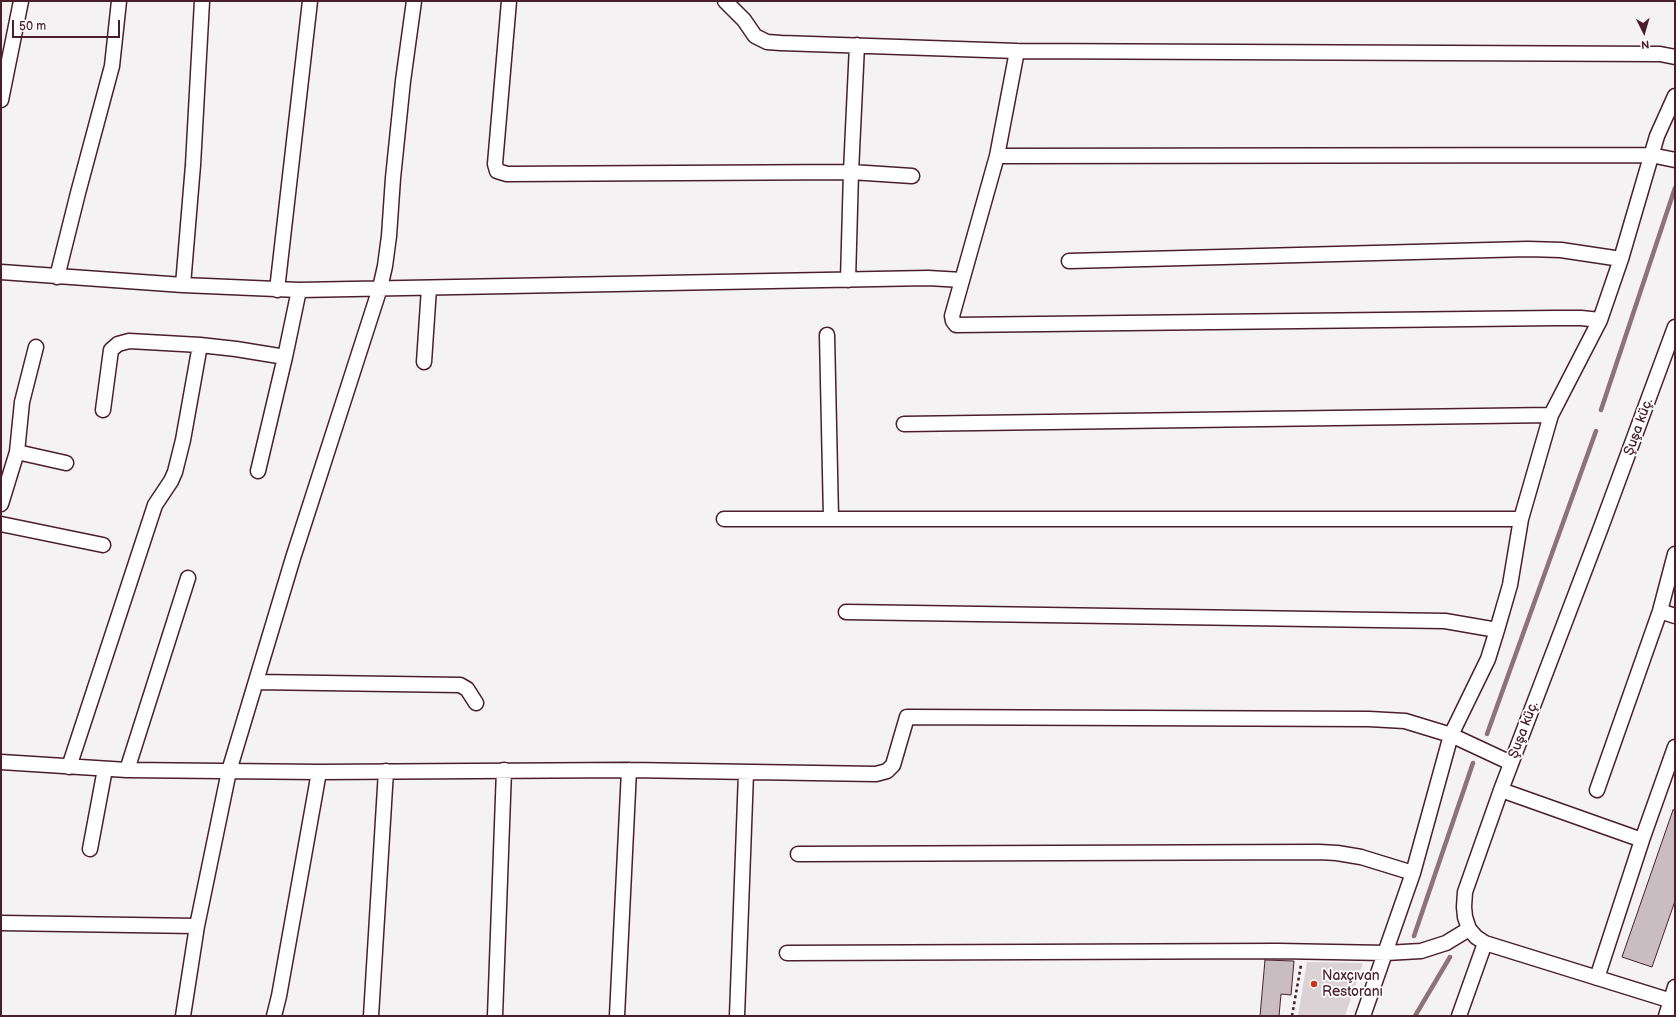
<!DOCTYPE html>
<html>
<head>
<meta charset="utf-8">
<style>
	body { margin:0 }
	#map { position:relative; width:1676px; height:1017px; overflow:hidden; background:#f4f2f2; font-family:"Balsamiq Sans",sans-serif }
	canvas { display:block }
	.frame { position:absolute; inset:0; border:2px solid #4a1f2b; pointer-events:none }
	.north { position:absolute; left:1624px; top:12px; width:40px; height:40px; -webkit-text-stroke:3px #fff; paint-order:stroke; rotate:175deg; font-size:11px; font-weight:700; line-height:16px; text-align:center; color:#4a1f2b }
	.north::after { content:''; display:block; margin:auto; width:14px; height:18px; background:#4a1f2b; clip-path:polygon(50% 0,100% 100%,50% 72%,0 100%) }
	.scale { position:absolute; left:12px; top:20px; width:108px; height:18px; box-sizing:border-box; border:2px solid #4a1f2b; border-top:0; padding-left:5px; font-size:12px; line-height:14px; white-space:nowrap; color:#4a1f2b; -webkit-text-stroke:3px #fff; paint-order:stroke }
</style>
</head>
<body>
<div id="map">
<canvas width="1676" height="1017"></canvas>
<div class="frame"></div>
<div class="north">N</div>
<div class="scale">50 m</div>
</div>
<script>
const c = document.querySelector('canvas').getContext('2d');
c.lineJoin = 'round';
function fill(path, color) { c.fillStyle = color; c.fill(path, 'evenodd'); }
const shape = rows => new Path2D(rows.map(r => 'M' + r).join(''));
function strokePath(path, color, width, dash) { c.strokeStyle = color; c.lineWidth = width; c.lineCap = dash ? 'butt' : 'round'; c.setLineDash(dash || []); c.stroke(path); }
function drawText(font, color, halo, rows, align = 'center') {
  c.font = font + ' "Balsamiq Sans",sans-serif'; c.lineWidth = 3.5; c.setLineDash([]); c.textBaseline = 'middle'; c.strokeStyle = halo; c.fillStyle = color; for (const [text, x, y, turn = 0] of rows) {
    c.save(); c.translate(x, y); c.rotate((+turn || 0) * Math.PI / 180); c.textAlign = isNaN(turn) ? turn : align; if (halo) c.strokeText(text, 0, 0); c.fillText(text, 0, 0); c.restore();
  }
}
fill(shape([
	[1307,962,1363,963,1345,1016,1298,1016]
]), '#dbd2d5');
strokePath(shape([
	[1601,410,1675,188],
	[1487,734,1596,431],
	[1414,936,1473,763],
	[1415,1016,1450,957]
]), '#8d727a', 4.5);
const building = shape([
	[1673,810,1675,810,1675,901,1652,967,1622,957,1673,810],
	[1265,960,1294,961,1291,995,1281,994,1279,1016,1260,1016,1265,960]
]);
fill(building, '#cabdc1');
strokePath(building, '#4a1f2b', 1);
const minor = shape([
	[509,1,495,164,497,171,507,174,851,172,912,176],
	[725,1,744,20,755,36,767,42,781,43,1017,51,1660,54,1675,57],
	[1017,51,997,156,952,316,953,321,956,325,1555,318,1581,318,1600,320],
	[1,100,21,1],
	[997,156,1651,155,1675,160],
	[1069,261,1528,249,1561,250,1621,259],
	[1,272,183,285,299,290,928,278,962,280],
	[57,277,78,193,112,66,119,1],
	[848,280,851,172,857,45],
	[183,285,193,165,202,1],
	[277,290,310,1],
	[1675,327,1600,530,1501,790,1465,892,1464,907,1465,917,1469,929,1476,937,1485,943,1675,1002],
	[827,335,831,518],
	[424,362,429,288],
	[103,410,111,350,118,344,129,341,200,345],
	[904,424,1551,415],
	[17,452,66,463],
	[258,471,285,357],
	[1,504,17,452,22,402,36,347],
	[724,519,1521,519],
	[1,524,103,545],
	[1660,611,1675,616],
	[846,612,1445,621,1497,630],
	[256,682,460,685,467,689,476,703],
	[1,762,127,770,319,772,629,770,876,774,887,771,893,765,907,717,1369,719,1405,721,1451,735,1511,763],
	[69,767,155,505,171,481,175,472,183,440,200,345,236,349,285,357,299,290],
	[127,770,188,578],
	[1501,790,1642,840],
	[1597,790,1660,611,1675,554],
	[90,849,105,769],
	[798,854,1319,852,1337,853,1361,857,1413,873],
	[1,923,197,926],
	[787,953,1278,951,1386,953,1421,951,1446,943,1469,929],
	[1597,978,1642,840,1675,747],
	[183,1016,197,926,229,771,293,558,380,288,385,266,389,236,393,178,403,81,414,1],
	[274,1016,279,996,319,772],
	[371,1016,386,771],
	[495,1016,504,770],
	[617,1016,629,770],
	[737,1016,746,773],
	[1363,1016,1413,873,1451,735,1488,659,1497,630,1510,585,1521,519,1551,415,1600,320,1621,259,1657,136,1675,96],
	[1459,1016,1485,943],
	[1666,1016,1675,987]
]);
strokePath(minor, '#4a1f2b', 17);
strokePath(shape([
	[1292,1016,1301,965]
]), '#4a1f2b', 2.5, [3, 3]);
strokePath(minor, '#fff', 14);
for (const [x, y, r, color] of [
	[1314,984,4,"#c8321e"]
]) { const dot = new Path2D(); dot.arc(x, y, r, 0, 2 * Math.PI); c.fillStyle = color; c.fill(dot); strokePath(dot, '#fff', 1.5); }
drawText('14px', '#4a1f2b', '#fff', [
	["Şuşa küç.",1639,427,-70],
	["Şuşa küç.",1524,730,-69]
]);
drawText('14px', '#4a1f2b', '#fff', [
	["Naxçıvan",1322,976],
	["Restoranı",1322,992]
], 'left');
</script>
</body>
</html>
